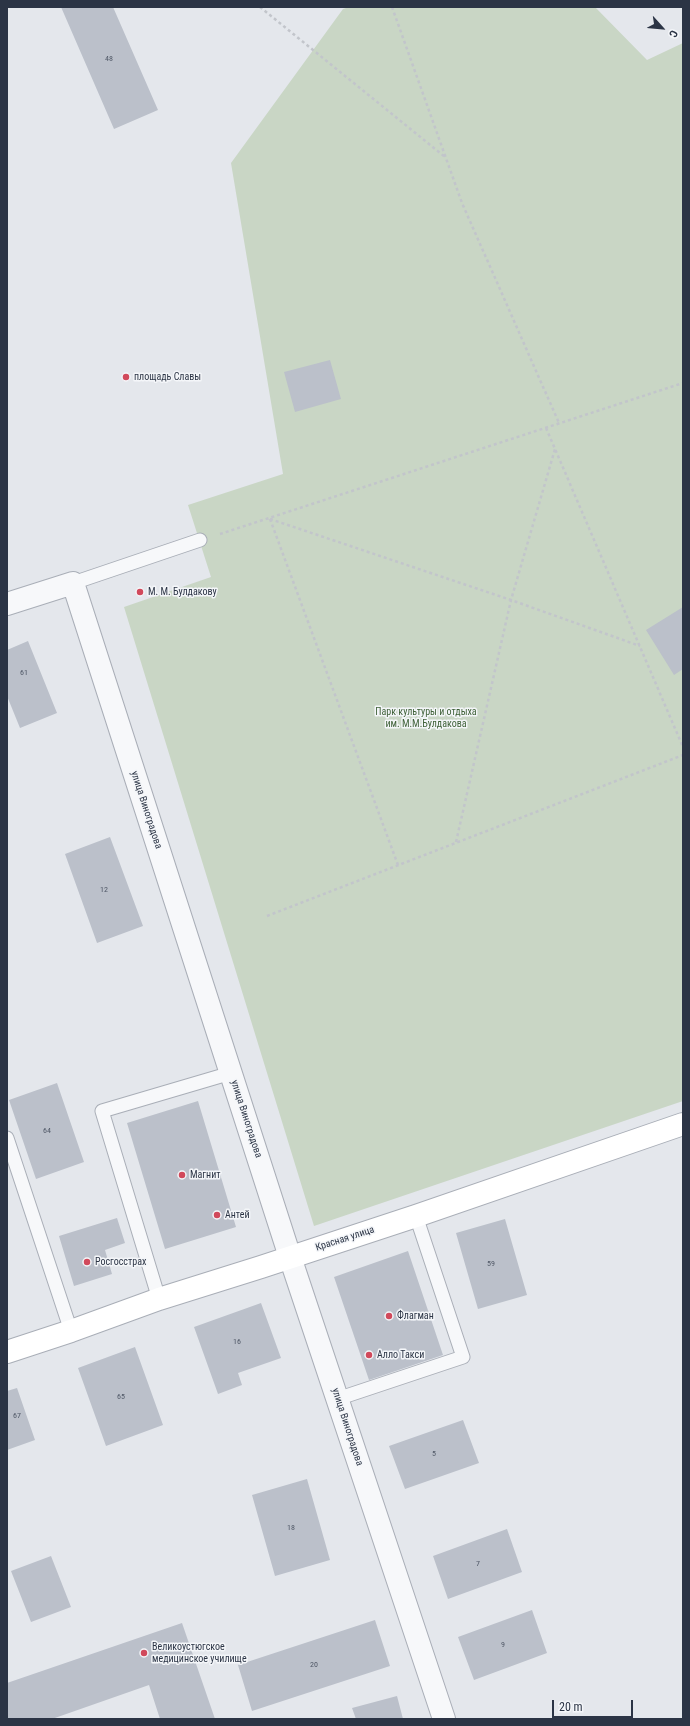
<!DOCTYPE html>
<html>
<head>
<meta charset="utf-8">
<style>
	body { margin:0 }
	#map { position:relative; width:690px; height:1726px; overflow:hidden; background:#e4e7ec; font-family:"Roboto Condensed",sans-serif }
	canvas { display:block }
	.frame { position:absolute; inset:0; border:8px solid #2b3445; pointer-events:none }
	.north { position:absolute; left:642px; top:8px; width:40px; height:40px; -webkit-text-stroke:3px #f4f6f9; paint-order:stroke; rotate:117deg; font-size:11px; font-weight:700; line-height:16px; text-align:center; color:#2b3445 }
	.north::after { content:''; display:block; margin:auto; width:14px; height:18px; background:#2b3445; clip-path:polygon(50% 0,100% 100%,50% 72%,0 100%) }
	.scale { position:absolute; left:552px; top:1700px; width:81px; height:18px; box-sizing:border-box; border:2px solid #2b3445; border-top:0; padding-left:5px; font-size:12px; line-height:14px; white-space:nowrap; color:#2b3445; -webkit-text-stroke:3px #f4f6f9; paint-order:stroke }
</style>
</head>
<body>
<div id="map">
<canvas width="690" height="1726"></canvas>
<div class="frame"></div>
<div class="north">С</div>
<div class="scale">20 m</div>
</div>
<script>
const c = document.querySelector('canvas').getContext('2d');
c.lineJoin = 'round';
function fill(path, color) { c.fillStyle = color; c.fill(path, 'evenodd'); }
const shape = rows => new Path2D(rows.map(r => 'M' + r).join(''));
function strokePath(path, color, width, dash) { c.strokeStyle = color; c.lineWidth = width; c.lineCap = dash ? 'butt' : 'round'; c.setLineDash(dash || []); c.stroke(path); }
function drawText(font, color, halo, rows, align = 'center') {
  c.font = font + ' "Roboto Condensed",sans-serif'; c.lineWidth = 3; c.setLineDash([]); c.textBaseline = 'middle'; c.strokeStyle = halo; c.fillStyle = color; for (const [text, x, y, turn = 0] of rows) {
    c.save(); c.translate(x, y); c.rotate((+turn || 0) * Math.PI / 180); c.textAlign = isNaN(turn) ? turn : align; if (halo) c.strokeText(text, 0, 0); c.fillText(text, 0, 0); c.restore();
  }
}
fill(shape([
	[349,7,595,7,647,60,683,43,683,1101,314,1226,124,607,211,577,188,505,283,474,231,163,343,9]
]), '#c9d6c5');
fill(shape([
	[61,7,113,7,158,110,114,129],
	[330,360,341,399,295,412,284,372],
	[683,607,683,669,674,675,646,630],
	[28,641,57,713,20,728,7,696,7,650],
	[110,837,143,926,97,943,65,854],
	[57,1083,84,1162,36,1179,9,1100],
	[198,1101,236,1227,165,1249,127,1123],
	[117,1218,125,1243,105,1250,112,1274,74,1286,59,1236],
	[505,1219,527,1295,478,1309,456,1233],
	[408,1251,443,1355,369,1380,334,1277],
	[261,1303,281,1358,238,1373,242,1385,218,1394,194,1327],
	[135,1347,163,1425,106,1446,78,1368],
	[17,1388,35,1440,7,1450,7,1391],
	[463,1420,479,1463,405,1489,389,1446],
	[307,1479,330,1560,275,1576,252,1495],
	[507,1529,522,1572,448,1599,433,1556],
	[51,1556,71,1607,31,1622,11,1571],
	[532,1610,547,1653,474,1680,458,1637],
	[375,1620,390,1666,252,1711,238,1665],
	[182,1623,215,1719,160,1719,149,1685,52,1719,7,1719,7,1683],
	[397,1696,403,1719,356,1719,352,1708]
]), '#bbc0ca');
const service = shape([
	[73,583,200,540],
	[7,1138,71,1331],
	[159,1299,102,1111,231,1073],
	[337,1399,463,1357,416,1216]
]);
const tertiary = shape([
	[7,604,73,583,290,1257,444,1719]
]);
const secondary = shape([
	[7,1352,71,1331,159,1299,261,1267,416,1216,683,1124]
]);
strokePath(service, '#a9aeb7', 15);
strokePath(tertiary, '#a9aeb7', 24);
strokePath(secondary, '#a9aeb7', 24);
strokePath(shape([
	[260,7,445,157],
	[392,7,462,203,559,423],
	[546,428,683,747],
	[270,519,511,600,640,646],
	[270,519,398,865],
	[220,534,683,383],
	[456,842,511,600,555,449],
	[267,916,683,755]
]), '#c2c5cb', 2.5, [3, 3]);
strokePath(service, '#f7f8fa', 13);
strokePath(tertiary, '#f7f8fa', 22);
strokePath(secondary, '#fff', 22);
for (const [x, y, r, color] of [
	[126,377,4,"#d1495b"],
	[140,592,4,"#d1495b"],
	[182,1175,4,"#d1495b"],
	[217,1215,4,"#d1495b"],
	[87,1262,4,"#d1495b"],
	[389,1316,4,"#d1495b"],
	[369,1355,4,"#d1495b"],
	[144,1653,4,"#d1495b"]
]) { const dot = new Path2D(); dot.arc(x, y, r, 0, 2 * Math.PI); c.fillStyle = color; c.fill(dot); strokePath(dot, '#f4f6f9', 1.5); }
drawText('8px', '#4f5766', null, [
	["48",109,59],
	["61",24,673],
	["12",104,890],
	["64",47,1131],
	["59",491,1264],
	["16",237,1342],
	["65",121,1397],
	["67",17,1416],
	["5",434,1454],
	["18",291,1528],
	["7",478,1564],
	["9",503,1645],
	["20",314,1665]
]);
drawText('10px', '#2b3445', '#f4f6f9', [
	["площадь Славы",134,377],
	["М. М. Булдакову",148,592],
	["Магнит",190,1175],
	["Антей",225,1215],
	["Росгосстрах",95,1262],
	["Флагман",397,1316],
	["Алло Такси",377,1355],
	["Великоустюгское",152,1647],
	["медицинское училище",152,1659]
], 'left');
drawText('10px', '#3f6138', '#f4f6f9', [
	["Парк культуры и отдыха",426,712],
	["им. М.М.Булдакова",426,724]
]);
drawText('10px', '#2b3445', '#f4f6f9', [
	["улица Виноградова",146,810,72],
	["улица Виноградова",246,1119,72],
	["Красная улица",345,1239,-18],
	["улица Виноградова",347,1427,72]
]);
</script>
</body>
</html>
